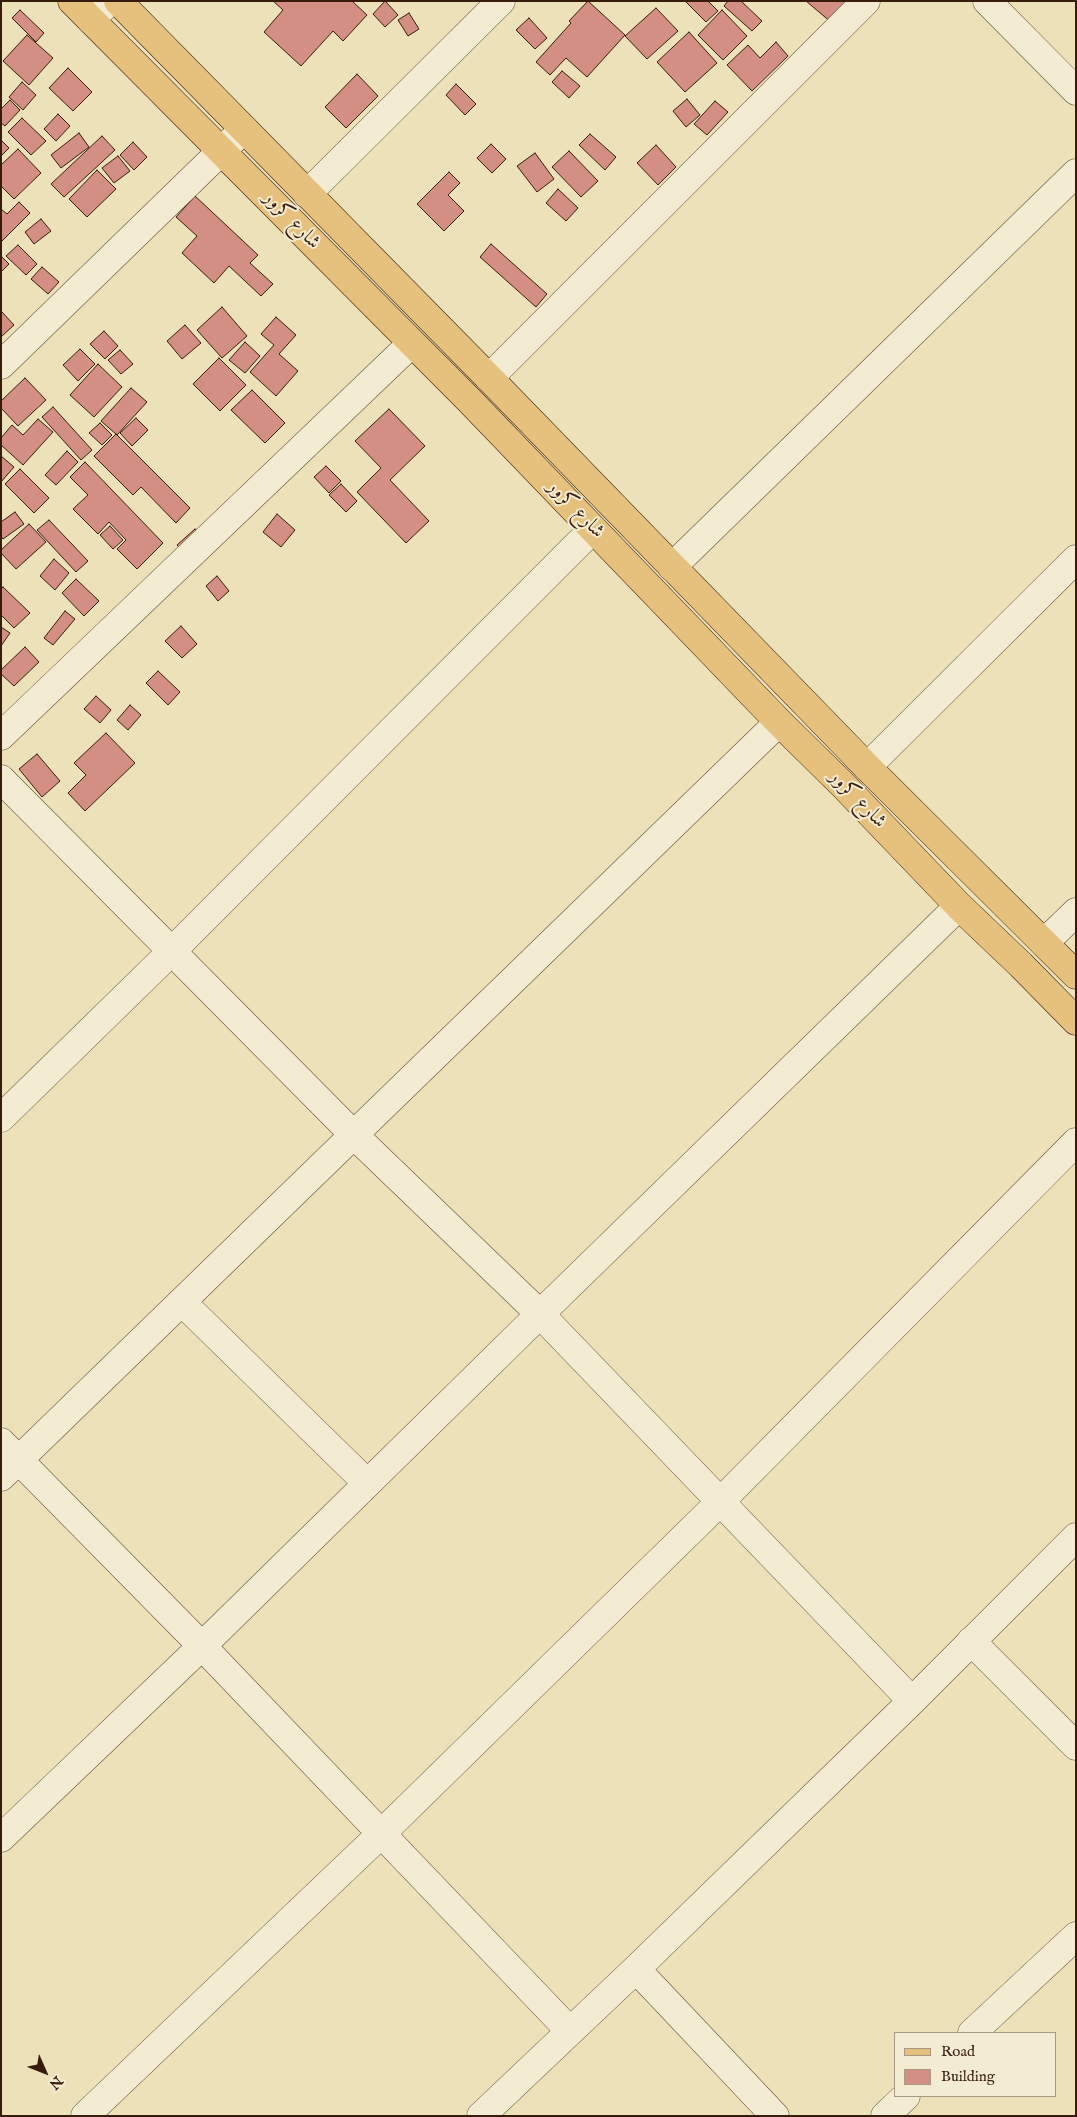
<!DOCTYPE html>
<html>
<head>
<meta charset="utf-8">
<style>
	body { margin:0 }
	#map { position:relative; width:1077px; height:2117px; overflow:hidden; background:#ede1ba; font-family:"IM FELL English",serif }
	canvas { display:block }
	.frame { position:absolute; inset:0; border:2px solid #371c0c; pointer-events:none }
	.legend { position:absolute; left:894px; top:2032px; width:162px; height:65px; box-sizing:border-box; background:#f3ecd2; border:1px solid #a89983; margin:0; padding:6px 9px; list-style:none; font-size:15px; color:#371c0c }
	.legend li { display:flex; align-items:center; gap:10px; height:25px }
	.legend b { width:25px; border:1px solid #a89983 }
	.north { position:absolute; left:20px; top:2047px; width:50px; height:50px; -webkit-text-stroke:4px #f3ecd2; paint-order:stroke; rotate:134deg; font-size:14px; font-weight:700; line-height:20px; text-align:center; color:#371c0c }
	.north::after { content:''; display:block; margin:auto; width:18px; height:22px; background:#371c0c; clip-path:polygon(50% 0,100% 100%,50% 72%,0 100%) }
</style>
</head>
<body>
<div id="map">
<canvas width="1077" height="2117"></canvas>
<div class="frame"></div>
<ul class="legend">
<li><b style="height:6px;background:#e6c07d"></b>Road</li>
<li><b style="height:14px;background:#d38f83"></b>Building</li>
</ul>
<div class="north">N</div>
</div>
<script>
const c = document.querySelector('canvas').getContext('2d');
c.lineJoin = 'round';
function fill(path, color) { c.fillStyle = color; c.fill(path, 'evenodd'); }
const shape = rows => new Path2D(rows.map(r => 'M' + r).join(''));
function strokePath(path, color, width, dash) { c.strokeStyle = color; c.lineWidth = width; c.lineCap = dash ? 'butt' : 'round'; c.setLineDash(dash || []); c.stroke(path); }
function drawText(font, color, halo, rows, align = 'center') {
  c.font = font + ' "IM FELL English",Amiri,serif'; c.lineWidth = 4; c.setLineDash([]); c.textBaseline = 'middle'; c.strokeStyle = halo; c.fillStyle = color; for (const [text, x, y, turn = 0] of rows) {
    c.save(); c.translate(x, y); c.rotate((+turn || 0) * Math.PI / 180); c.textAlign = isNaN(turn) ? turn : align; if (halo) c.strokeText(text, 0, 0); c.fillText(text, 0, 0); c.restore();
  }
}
const building = shape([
	[273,1,352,1,367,15,343,41,333,31,301,66,264,32,283,10,273,1],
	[385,1,398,15,385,27,373,14,385,1],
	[588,1,625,35,587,77,566,58,550,75,536,62,571,23,569,21,588,1],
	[685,1,708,1,718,11,706,22,685,1],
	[728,1,741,1,762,21,752,31,724,6,728,1],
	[806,1,846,1,849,4,832,23,806,1],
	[656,8,678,31,647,59,625,36,656,8],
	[20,10,44,33,36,42,12,18,20,10],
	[722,10,747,36,723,60,698,35,722,10],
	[409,13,419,29,408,36,398,20,409,13],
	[529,18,547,38,535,49,516,30,529,18],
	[689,32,717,63,685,92,657,62,689,32],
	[27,35,53,58,29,85,3,61,27,35],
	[776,42,788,56,752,91,727,65,748,45,760,58,776,42],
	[68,68,92,92,73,111,49,88,68,68],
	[562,71,580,86,569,98,552,82,562,71],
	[357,74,378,96,346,128,325,107,357,74],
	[22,82,36,95,23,110,9,97,22,82],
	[456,84,476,104,465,115,446,95,456,84],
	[687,99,700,115,686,127,673,111,687,99],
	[10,100,20,110,5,126,1,123,1,109,10,100],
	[715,101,728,112,707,135,694,124,715,101],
	[58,114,70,126,56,141,44,129,58,114],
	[22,118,46,141,31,155,8,132,22,118],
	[79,133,89,147,61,168,51,155,79,133],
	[590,134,616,157,605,170,579,145,590,134],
	[102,136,115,150,64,197,51,184,102,136],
	[1,140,9,148,1,156,1,140],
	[133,142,147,157,134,170,120,155,133,142],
	[491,144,506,159,492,173,477,158,491,144],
	[656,145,676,167,658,185,637,163,656,145],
	[18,149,41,173,14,199,1,186,1,165,18,149],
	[569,151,598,181,581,197,552,167,569,151],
	[535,153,554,179,537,192,517,166,535,153],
	[118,156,130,171,114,183,102,168,118,156],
	[97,170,116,189,87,217,69,199,97,170],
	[449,172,460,183,448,195,464,211,444,231,417,204,449,172],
	[558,189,578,208,566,221,546,203,558,189],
	[195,196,258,255,250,263,273,284,261,296,229,266,214,283,182,253,197,236,176,217,195,196],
	[19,202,30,213,1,242,1,209,7,214,19,202],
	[41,219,51,231,34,244,25,232,41,219],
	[491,244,547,294,536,307,480,257,491,244],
	[18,245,37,264,26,275,6,256,18,245],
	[1,256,9,264,1,272,1,256],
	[42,267,59,282,48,294,31,279,42,267],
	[222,307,247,336,222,358,197,330,222,307],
	[1,311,14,325,1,337,1,311],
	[276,317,296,335,279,354,298,371,276,396,250,372,274,345,261,334,276,317],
	[185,325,201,343,182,359,167,341,185,325],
	[104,331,118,346,105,359,90,344,104,331],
	[245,342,260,356,245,373,229,360,245,342],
	[80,349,95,364,78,381,63,365,80,349],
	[120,350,133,364,121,374,108,360,120,350],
	[219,358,246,385,220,411,193,384,219,358],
	[98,364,122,387,94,417,70,395,98,364],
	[25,378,46,400,18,426,1,408,1,401,25,378],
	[131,388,147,402,117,435,101,421,131,388],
	[252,390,285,423,265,443,231,410,252,390],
	[53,407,92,450,81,460,42,417,53,407],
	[389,409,425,446,390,480,429,521,406,543,357,492,381,468,355,441,389,409],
	[136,418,148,430,132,446,120,433,136,418],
	[38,419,53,432,23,465,1,445,1,438,12,425,23,435,38,419],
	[100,423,112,435,102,445,89,433,100,423],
	[116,434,190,508,176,523,141,487,133,495,94,456,116,434],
	[67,451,78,462,56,485,45,475,67,451],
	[1,456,14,467,1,482,1,456],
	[85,462,163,543,137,569,117,549,126,540,109,522,98,534,73,509,88,495,70,477,85,462],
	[326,466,341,481,329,493,314,477,326,466],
	[20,469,49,498,34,513,5,484,20,469],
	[341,484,357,501,346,512,329,495,341,484],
	[15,512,24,524,3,539,1,536,1,522,15,512],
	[277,514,295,530,281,547,263,532,277,514],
	[49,520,88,561,76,572,37,530,49,520],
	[29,524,46,542,16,569,1,553,1,550,29,524],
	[110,526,123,540,113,549,100,535,110,526],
	[195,529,202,537,185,554,177,545,195,529],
	[54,559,69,573,55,590,40,576,54,559],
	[217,576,229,591,218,601,206,586,217,576],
	[76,579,99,601,84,616,62,593,76,579],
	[3,587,30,613,14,628,1,615,1,589,3,587],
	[65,611,75,619,53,645,44,638,65,611],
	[181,626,197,644,182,658,165,641,181,626],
	[1,627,10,633,1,646,1,627],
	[25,647,39,662,14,686,1,674,1,670,25,647],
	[158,671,180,692,168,705,146,683,158,671],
	[96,696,111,710,100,723,84,709,96,696],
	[130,705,141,715,128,730,117,720,130,705],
	[106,733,135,763,85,811,68,793,86,775,74,763,106,733],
	[37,754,60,781,42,797,19,769,37,754]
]);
fill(building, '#d38f83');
strokePath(building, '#371c0c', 1);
const minor = shape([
	[987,1,1076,91],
	[91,20,109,1],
	[307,194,501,1],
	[1,365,244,129],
	[489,378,866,1],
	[672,567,1076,173],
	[1,736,411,344],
	[867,767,1076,559],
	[1,779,354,1135,540,1314,912,1701],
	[1044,943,1076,912],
	[1,1118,172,951,593,529],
	[182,1302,367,1483],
	[1,1442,202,1646,570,2031],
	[1,1477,779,722],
	[971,1641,1076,1746],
	[1,1838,202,1646,540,1314,959,906],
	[636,1969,775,2116],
	[972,2033,1076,1936],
	[85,2116,382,1833,721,1501,1076,1142],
	[481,2116,636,1969,912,1701,1076,1537],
	[885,2116,906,2096]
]);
const major = shape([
	[72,1,469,400,779,722,844,786,959,906,1021,965,1076,1021],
	[118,1,489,378,867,767,1076,975]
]);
strokePath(minor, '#644d38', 29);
strokePath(major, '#371c0c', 29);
strokePath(minor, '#f3ecd2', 28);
strokePath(major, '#e6c07d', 28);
drawText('20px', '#371c0c', '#f3ecd2', [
	["شارع كرور",291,221,46],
	["شارع كرور",575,510,46],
	["شارع كرور",857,800,46]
]);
</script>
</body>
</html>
